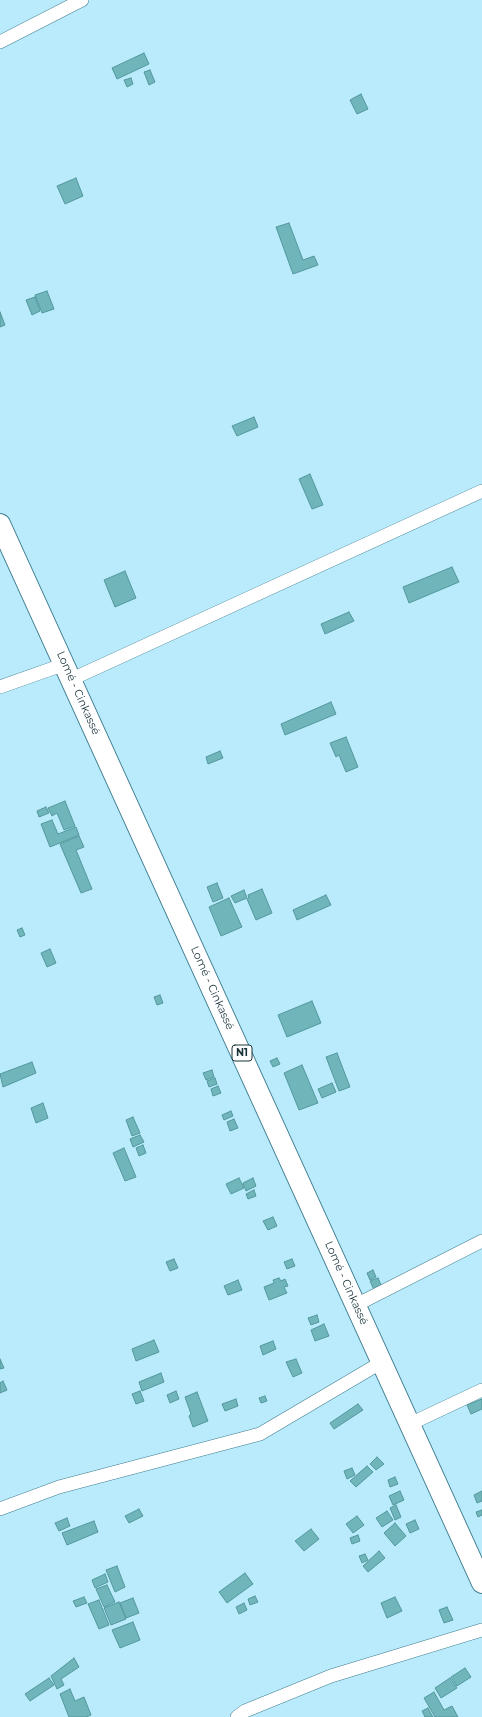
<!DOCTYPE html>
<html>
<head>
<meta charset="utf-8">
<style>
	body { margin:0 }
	canvas { display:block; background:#b9ebfc }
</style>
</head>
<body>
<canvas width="482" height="1717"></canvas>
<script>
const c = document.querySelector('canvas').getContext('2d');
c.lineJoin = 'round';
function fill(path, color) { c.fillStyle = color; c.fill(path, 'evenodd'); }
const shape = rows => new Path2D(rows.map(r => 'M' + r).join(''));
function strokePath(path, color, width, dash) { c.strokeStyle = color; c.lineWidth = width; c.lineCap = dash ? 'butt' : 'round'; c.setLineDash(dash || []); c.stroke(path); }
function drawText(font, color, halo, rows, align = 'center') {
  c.font = font + ' Montserrat,sans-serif'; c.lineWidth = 3.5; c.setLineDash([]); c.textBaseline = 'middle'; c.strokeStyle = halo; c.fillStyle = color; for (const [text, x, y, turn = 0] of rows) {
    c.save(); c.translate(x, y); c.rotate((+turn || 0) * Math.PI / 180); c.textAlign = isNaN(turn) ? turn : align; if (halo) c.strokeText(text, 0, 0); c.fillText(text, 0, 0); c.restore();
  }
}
const building = shape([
	[144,53,149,64,117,79,112,68,144,53],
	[150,70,155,82,149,85,144,72,150,70],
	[131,78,133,84,127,87,124,80,131,78],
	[361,94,368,109,357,114,350,100,361,94],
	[76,178,83,196,65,204,57,186,76,178],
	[289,223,303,260,314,256,318,265,293,274,276,227,289,223],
	[47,291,54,309,42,313,35,295,47,291],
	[35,297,40,311,32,315,26,300,35,297],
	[0,312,5,325,0,327,0,312],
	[254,417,258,427,237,436,232,426,254,417],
	[310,474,323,505,312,509,299,479,310,474],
	[452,567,459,582,409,603,403,587,452,567],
	[125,571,136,598,115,607,104,580,125,571],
	[349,612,354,621,325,634,321,624,349,612],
	[331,702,336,714,285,735,281,724,331,702],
	[346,737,358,767,346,772,339,755,336,757,330,743,346,737],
	[220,751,223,758,208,764,206,757,220,751],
	[65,801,75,826,64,830,57,813,52,816,48,808,65,801],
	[46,807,49,813,39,817,37,811,46,807],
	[52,820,58,834,76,827,79,835,50,847,41,824,52,820],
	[79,836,84,847,76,850,92,889,81,893,60,844,79,836],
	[217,883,223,898,213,902,207,887,217,883],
	[262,889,272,913,256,920,247,899,249,898,248,895,262,889],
	[244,890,247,898,235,903,231,896,244,890],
	[326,895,331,905,297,920,293,910,326,895],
	[229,898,242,927,221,936,209,907,229,898],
	[22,928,25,935,20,937,17,930,22,928],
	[50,949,56,963,47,967,41,953,50,949],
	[160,995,163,1003,157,1005,154,997,160,995],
	[312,1001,321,1023,287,1037,278,1015,312,1001],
	[337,1053,350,1087,339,1091,326,1057,337,1053],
	[277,1058,280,1064,273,1067,270,1061,277,1058],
	[32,1062,36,1073,3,1087,0,1074,32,1062],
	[302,1065,318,1103,299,1110,284,1073,302,1065],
	[212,1070,214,1077,206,1080,203,1073,212,1070],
	[215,1078,217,1084,209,1087,207,1081,215,1078],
	[332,1083,336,1092,322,1098,318,1089,332,1083],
	[218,1086,221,1093,213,1096,211,1089,218,1086],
	[43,1103,48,1118,36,1123,31,1108,43,1103],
	[231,1111,233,1116,224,1120,222,1115,231,1111],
	[133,1117,140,1133,132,1136,126,1120,133,1117],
	[234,1119,238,1128,230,1131,227,1122,234,1119],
	[140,1135,144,1142,133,1147,130,1139,140,1135],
	[143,1145,146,1153,139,1156,136,1148,143,1145],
	[124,1148,136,1177,125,1181,113,1153,124,1148],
	[239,1178,244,1188,231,1194,226,1184,239,1178],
	[253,1178,256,1186,246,1191,243,1183,253,1178],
	[254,1190,256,1196,248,1199,246,1194,254,1190],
	[273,1217,277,1226,268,1230,263,1221,273,1217],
	[174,1259,178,1268,170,1271,166,1262,174,1259],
	[292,1259,295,1266,287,1269,284,1262,292,1259],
	[373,1270,376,1277,370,1280,367,1273,373,1270],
	[279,1278,281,1281,285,1279,288,1286,284,1287,287,1293,269,1300,264,1287,274,1283,273,1280,279,1278],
	[378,1278,382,1287,374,1290,370,1281,378,1278],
	[238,1280,242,1290,228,1295,224,1286,238,1280],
	[317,1315,319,1322,311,1325,308,1318,317,1315],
	[324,1324,329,1336,315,1341,311,1330,324,1324],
	[154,1340,159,1352,136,1361,132,1349,154,1340],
	[273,1341,276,1349,263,1355,260,1346,273,1341],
	[0,1359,4,1368,0,1369,0,1359],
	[296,1359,302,1373,293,1377,286,1362,296,1359],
	[161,1373,164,1382,142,1391,139,1382,161,1373],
	[3,1381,7,1390,0,1393,0,1383,3,1381],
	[140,1391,144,1401,136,1404,132,1394,140,1391],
	[176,1391,179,1399,170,1403,167,1395,176,1391],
	[197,1392,208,1421,193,1427,189,1416,191,1414,185,1397,197,1392],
	[265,1396,267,1401,261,1403,259,1398,265,1396],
	[236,1399,238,1406,225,1411,222,1404,236,1399],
	[482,1399,482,1409,471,1414,467,1405,482,1399],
	[358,1404,363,1410,334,1429,330,1423,358,1404],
	[377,1457,384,1464,376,1470,370,1464,377,1457],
	[367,1466,373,1472,356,1487,350,1481,367,1466],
	[352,1468,355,1475,347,1479,344,1471,352,1468],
	[395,1477,398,1484,390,1487,388,1480,395,1477],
	[400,1491,404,1500,393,1505,389,1496,400,1491],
	[482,1491,482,1501,477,1503,474,1495,482,1491],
	[396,1505,401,1517,395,1520,390,1508,396,1505],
	[139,1509,143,1516,129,1523,125,1516,139,1509],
	[482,1510,482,1515,478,1517,476,1512,482,1510],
	[387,1511,393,1520,382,1527,376,1518,387,1511],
	[357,1516,364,1525,353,1533,346,1524,357,1516],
	[67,1518,70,1526,59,1531,55,1523,67,1518],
	[415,1520,419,1529,410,1533,406,1524,415,1520],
	[94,1521,98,1532,67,1545,62,1533,94,1521],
	[395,1523,406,1536,395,1546,384,1533,395,1523],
	[311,1529,319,1539,304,1551,295,1541,311,1529],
	[358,1535,360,1541,352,1544,350,1538,358,1535],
	[379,1551,385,1558,368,1572,363,1566,379,1551],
	[365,1554,368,1560,362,1563,359,1556,365,1554],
	[117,1566,125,1587,115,1592,106,1570,117,1566],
	[245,1573,253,1584,227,1603,219,1592,245,1573],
	[105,1574,108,1582,95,1588,92,1580,105,1574],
	[107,1585,115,1602,104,1607,96,1589,107,1585],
	[255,1596,258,1602,250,1605,248,1599,255,1596],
	[84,1597,87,1603,76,1607,73,1601,84,1597],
	[395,1597,402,1611,387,1618,381,1603,395,1597],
	[133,1598,139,1613,126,1618,120,1603,133,1598],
	[99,1600,109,1625,99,1629,88,1604,99,1600],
	[119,1602,126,1619,111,1625,104,1608,119,1602],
	[244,1603,247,1610,239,1614,236,1607,244,1603],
	[447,1607,453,1620,444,1623,439,1610,447,1607],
	[133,1622,140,1640,120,1648,112,1630,133,1622],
	[74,1658,79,1667,61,1679,64,1685,57,1689,51,1676,74,1658],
	[465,1668,471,1677,457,1686,451,1677,465,1668],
	[49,1678,54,1685,30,1701,25,1694,49,1678],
	[450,1678,457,1688,441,1698,435,1688,450,1678],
	[70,1689,75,1701,84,1697,91,1715,86,1717,69,1717,60,1694,70,1689],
	[434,1692,444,1710,452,1706,458,1717,435,1717,424,1698,434,1692],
	[428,1708,433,1717,425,1717,422,1711,428,1708]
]);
fill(building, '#70b5b9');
strokePath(building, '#53989c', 1);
const minor = shape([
	[0,42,82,0],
	[72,679,482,491],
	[0,687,65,664],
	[356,1305,482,1241],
	[410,1424,482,1390],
	[0,1509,59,1487,260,1434,382,1362],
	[237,1717,245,1711,331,1676,482,1630]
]);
const highway = shape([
	[0,524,482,1583]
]);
strokePath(minor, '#3f7d90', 14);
strokePath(highway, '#3f7d90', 22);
strokePath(minor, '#fff', 13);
strokePath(highway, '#fff', 20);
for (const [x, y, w] of [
	[242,1053,20]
]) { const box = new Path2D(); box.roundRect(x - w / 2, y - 8, w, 16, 3); c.fillStyle = '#fff'; c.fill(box); strokePath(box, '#19333b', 1); }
drawText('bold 10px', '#19333b', null, [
	["N1",242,1053]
]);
drawText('11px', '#19333b', '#fff', [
	["Lomé - Cinkassé",78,693,66],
	["Lomé - Cinkassé",212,988,66],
	["Lomé - Cinkassé",346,1283,66]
]);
</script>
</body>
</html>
